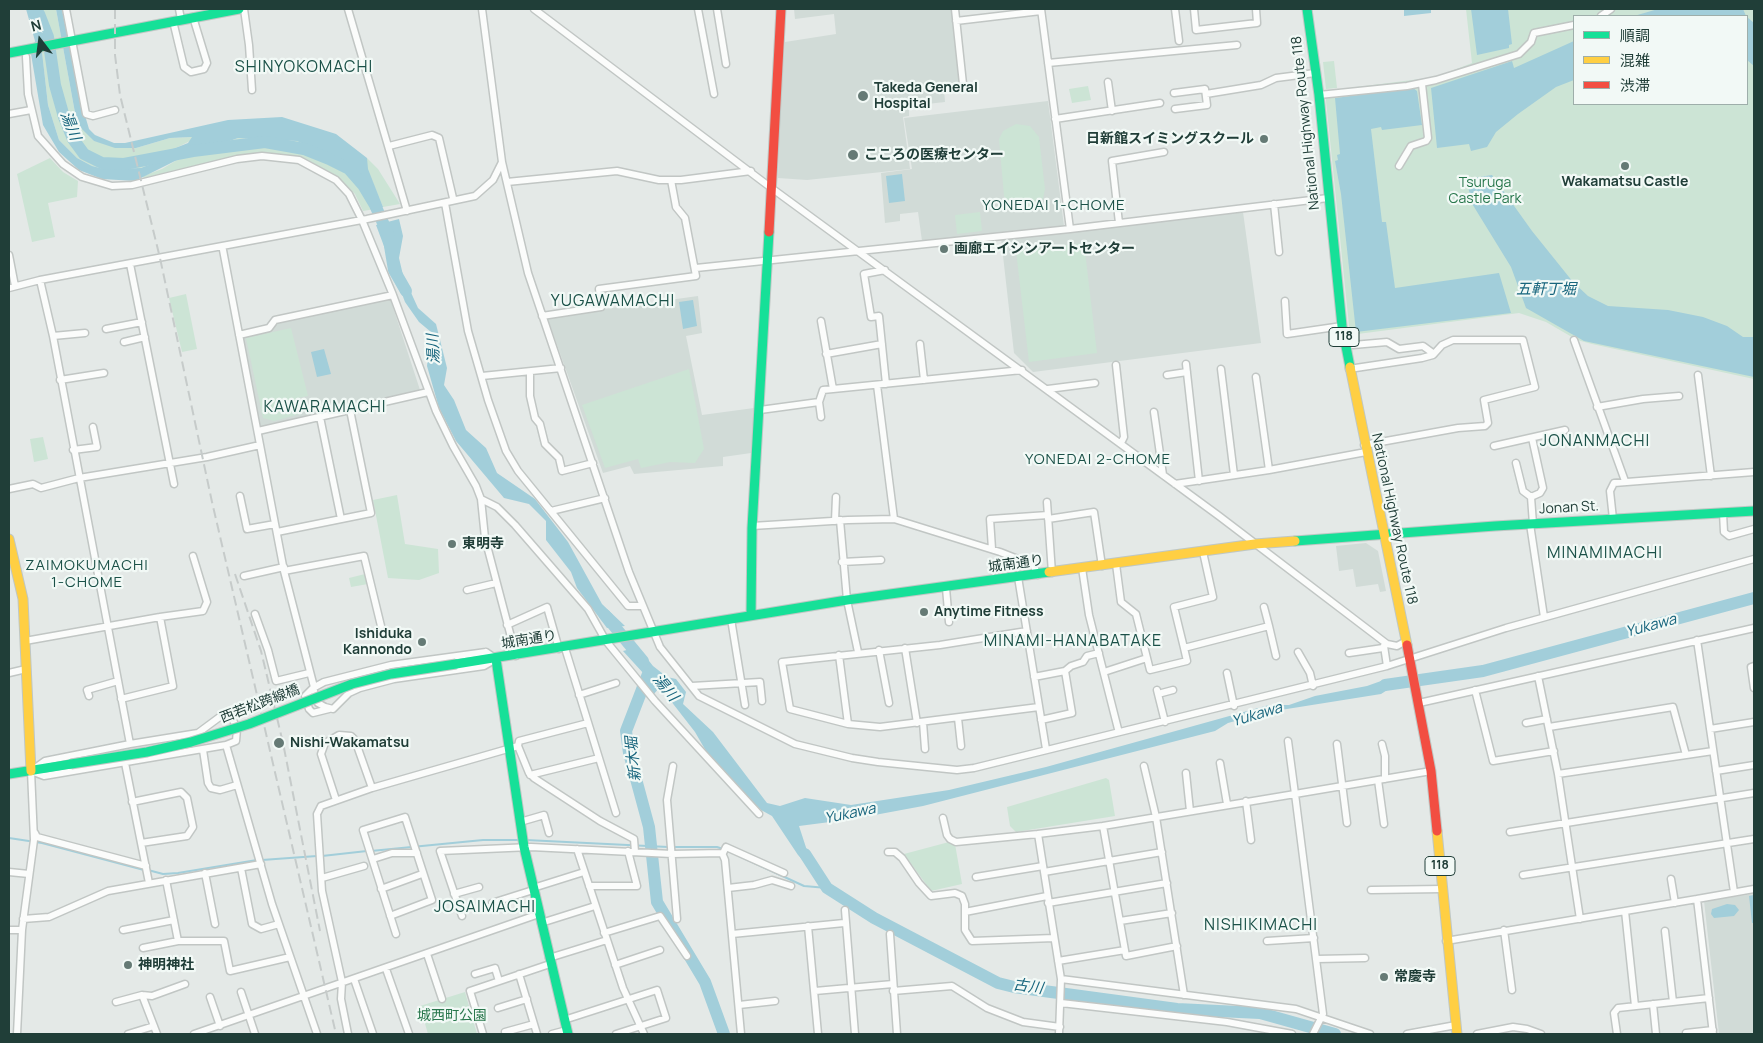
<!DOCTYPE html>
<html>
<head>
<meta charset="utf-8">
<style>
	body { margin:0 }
	#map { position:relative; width:1763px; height:1043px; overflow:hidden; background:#e4e9e7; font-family:Manrope,"Noto Sans JP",sans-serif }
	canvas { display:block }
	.frame { position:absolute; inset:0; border:10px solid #203e38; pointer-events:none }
	.legend { position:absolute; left:1573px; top:15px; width:175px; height:90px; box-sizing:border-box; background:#f2f9f6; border:1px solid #9eaeaa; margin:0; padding:6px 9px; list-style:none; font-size:15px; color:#203e38 }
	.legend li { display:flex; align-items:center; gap:10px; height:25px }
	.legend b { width:25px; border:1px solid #9eaeaa }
	.north { position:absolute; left:15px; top:15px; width:50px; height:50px; -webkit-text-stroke:4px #f2f9f6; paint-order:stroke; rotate:345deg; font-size:14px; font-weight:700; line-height:20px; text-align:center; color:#203e38 }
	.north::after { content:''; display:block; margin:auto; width:18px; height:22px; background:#203e38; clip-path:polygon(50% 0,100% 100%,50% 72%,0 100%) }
</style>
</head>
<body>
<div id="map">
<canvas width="1763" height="1043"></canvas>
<div class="frame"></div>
<ul class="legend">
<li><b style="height:6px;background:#16e098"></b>順調</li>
<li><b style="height:6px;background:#ffcf43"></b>混雑</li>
<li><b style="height:6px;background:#f24e42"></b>渋滞</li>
</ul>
<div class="north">N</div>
</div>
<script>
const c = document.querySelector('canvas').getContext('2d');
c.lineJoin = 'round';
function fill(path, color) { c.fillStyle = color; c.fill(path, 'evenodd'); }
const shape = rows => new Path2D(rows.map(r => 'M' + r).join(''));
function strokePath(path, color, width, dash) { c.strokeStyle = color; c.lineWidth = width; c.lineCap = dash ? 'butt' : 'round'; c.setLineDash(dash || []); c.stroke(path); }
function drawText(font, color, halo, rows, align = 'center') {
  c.font = font + ' Manrope,"Noto Sans JP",sans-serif'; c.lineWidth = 4.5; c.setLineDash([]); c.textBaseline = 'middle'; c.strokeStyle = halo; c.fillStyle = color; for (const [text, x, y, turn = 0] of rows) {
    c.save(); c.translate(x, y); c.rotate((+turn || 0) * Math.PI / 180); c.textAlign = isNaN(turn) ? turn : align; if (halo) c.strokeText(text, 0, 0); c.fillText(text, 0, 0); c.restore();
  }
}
fill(shape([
	[794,9,952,9,962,88,944,89,945,102,909,106,909,116,903,117,910,169,807,180,778,178,779,130,785,42,836,34,834,14,795,19],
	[1048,101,1064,226,922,241,918,212,900,214,900,221,885,223,881,173,912,169,904,118],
	[1243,212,1261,343,1033,372,1014,353,1001,238],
	[698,296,702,333,686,336,702,415,754,408,751,453,723,457,723,466,634,474,630,466,603,473,547,317],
	[390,298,420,390,260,427,243,336,269,329,275,320],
	[1366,543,1378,551,1386,591,1380,592,1378,584,1356,587,1353,569,1339,571,1336,546],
	[1754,894,1754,1034,1719,1034,1704,901]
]), '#d1dbd7');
fill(shape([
	[37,9,56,9,76,118,94,141,136,148,170,138,192,137,192,140,166,153,156,162,141,168,104,169,92,166,77,158,59,140,48,105,42,52,45,33,37,22],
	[1466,9,1754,9,1754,379,1592,344,1577,340,1546,322,1519,313,1350,335,1325,91,1436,77,1472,63],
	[1574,16,1747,16,1747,104,1574,104],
	[1334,61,1337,88,1326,89,1323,62],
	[1088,86,1091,100,1072,103,1069,89],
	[1016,124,1030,126,1039,137,1045,189,1043,199,1038,207,1025,212,1011,208,1004,196,999,139,1003,131],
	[238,138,297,141,329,156,348,166,358,176,375,209,363,211,355,194,337,176,306,159,292,156,275,155,213,163,144,179,143,176,162,169,177,160],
	[50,158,63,172,78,181,77,197,48,203,55,237,32,242,17,174],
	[367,158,378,169,400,204,383,207,367,169],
	[980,212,982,231,957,234,955,215],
	[1084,243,1097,353,1029,362,1016,251],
	[186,294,197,349,182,352,169,298],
	[291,328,308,396,298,398,300,414,274,421,263,418,246,338],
	[689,369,704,449,695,463,670,462,641,468,638,459,605,468,582,405],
	[43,437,48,459,34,462,30,439],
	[397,495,405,544,438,549,439,573,419,580,388,578,373,500],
	[365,574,368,584,351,587,349,578],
	[1106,778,1109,780,1115,816,1016,832,1010,826,1007,807],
	[949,842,955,844,962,884,931,891,904,854],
	[465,992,477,1034,428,1034,420,1006]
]), '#cce4d5');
fill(shape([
	[26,9,37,9,37,22,40,30,49,38,42,52,48,105,59,140,77,158,92,166,104,169,141,168,156,162,173,149,188,143,192,137,170,138,136,148,115,148,94,141,81,128,76,118,56,9,62,9,79,95,89,129,95,135,114,143,125,143,228,120,282,117,336,134,367,158,368,169,383,207,375,209,358,176,348,166,297,141,238,138,177,160,135,181,102,179,79,170,59,152,43,125,31,54,35,41],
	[1404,9,1431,9,1431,13,1404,16],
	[1471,9,1508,9,1512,44,1509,45,1509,48,1477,55],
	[1658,9,1743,9,1746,16,1634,16],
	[1747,17,1754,23,1754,66,1747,60],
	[1574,41,1574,80,1556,87,1518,114,1496,132,1487,147,1471,151,1469,144,1437,148,1431,88,1512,61,1514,68],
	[1413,88,1417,91,1422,125,1382,130,1381,127,1371,129,1382,222,1386,222,1395,288,1499,273,1511,313,1356,332,1341,194,1335,161,1338,160,1337,155,1340,154,1335,98],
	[902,174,905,201,889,203,886,176],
	[1492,175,1532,231,1573,282,1588,296,1608,306,1668,310,1703,317,1727,326,1743,337,1754,337,1754,377,1584,341,1526,308,1511,267,1471,202,1467,179],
	[399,219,403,236,399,258,403,275,418,308,436,324,447,368,444,385,454,400,466,430,486,448,497,473,535,499,568,542,602,604,625,626,607,628,577,588,571,572,546,540,546,521,529,504,504,498,456,441,439,408,427,366,431,332,419,322,405,302,376,225],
	[693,300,697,326,683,329,679,302],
	[324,349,331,374,317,377,311,352],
	[638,647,653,666,667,677,676,679,686,692,683,704,713,732,767,803,780,806,805,798,851,805,949,790,1046,767,1269,705,1289,705,1315,696,1367,686,1381,681,1393,679,1400,682,1381,694,1268,712,1228,723,1215,731,923,806,853,819,799,826,814,872,798,855,772,816,761,810,710,758,695,732,660,687,653,695,641,682,644,674,623,651],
	[1754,895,1754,923,1752,923,1749,896],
	[1727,904,1735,905,1739,910,1734,916,1714,918,1711,914,1712,909]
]), '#a2ceda');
strokePath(shape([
	[9,838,42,843,144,870],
	[526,840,668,847],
	[673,847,717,847,723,849],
	[371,851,483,840,519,840],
	[322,856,367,851],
	[739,856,804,886,827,888],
	[262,860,317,856],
	[148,870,163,874,178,873,257,860]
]), '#a2ceda', 2);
strokePath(shape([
	[34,9,39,14,48,37,55,85,64,117,73,139,84,154,102,163,124,164,193,151,265,142,304,149,329,159,349,169,363,185,375,205,388,234,394,270,406,291],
	[605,615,643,661],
	[648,674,626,731,629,753,649,827,657,902,705,982,724,1034],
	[1385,685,1483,671,1754,598],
	[805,854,827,888,874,918,998,983,1014,987,1177,1009,1260,1013,1335,1034]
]), '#a2ceda', 12);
const street = shape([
	[66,9,86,114,93,116,115,110],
	[179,9,181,19],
	[244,9,249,45,252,90],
	[348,9,407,211],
	[534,9,766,184,1219,516,1387,644,1397,646,1406,641],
	[698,9,714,94],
	[717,9,726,64],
	[955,9,963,84],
	[1041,9,1070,229],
	[1175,9,1179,41],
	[1194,9,1196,30,1257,23,1256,9],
	[1601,16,1611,9],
	[173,21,184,67,191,72,204,69,207,63,193,17],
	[956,21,1041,11],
	[26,57,28,94,38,136,63,164,82,177,112,186,132,185,237,159,262,156,299,160,336,180,349,194,362,220,393,295,436,411,453,446,476,486,481,499,497,507,515,525,588,609,606,641,655,701,759,814],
	[1048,63,1237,45],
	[1108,82,1112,111],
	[1174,93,1205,89,1207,105,1175,109],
	[1206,94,1261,85,1276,78,1315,73],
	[1319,95,1407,86,1436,80,1519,54,1531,42,1534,33,1574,25],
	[9,114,31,110],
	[1055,119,1160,103],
	[389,146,432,135,439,138,453,198],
	[502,162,528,273,629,572,660,647,699,696,795,744,852,758,878,762,957,770,974,768,1387,666,1506,628,1754,559],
	[1399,166,1411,146,1426,141,1428,138,1422,84],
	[507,182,617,171,659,180,681,180,751,171],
	[445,203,468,331,488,400,506,451,518,471,628,606,643,606],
	[1274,204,1279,252],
	[1119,223,1112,161,1164,152],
	[223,250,284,571,314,687],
	[9,255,15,286],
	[130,264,174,484],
	[696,268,1070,229,1328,198],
	[885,270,864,274,871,317,879,316,886,384],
	[40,280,53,336,130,744],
	[9,288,40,280,367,219,475,196,493,180,502,162,482,9],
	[1285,301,1287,334,1342,326],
	[542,316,601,307,599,289,696,276,685,218,676,207,671,180],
	[821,321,833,389],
	[106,329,142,322],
	[239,335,269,328,275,320,393,295],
	[53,336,85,333],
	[1574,340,1625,481],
	[124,342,145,337],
	[920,344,924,380],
	[1353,345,1387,342,1399,349,1423,346,1434,354],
	[826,354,882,344],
	[1186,364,1199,481],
	[1116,365,1124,437,1121,443],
	[1221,369,1234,475],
	[1349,369,1422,358,1433,355,1442,345,1453,340,1523,340,1535,387,1484,400,1488,423,1485,426,1458,428,1364,445],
	[530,372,530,396,535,418,540,424,545,444,559,458,562,471,593,463],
	[1167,375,1187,372],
	[1698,375,1711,476],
	[482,376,561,368],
	[1256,377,1269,470],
	[60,380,104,373],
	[877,385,894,519],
	[1048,389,1095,383],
	[819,402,821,417],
	[1597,407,1643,399,1679,396],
	[760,410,819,402,823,390,1022,370],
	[1154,412,1163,475],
	[320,417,341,519],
	[258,431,428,392],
	[1532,438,1543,488,1540,493,1531,497,1533,524],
	[1494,446,1565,430],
	[73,450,97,447,93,427],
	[1516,463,1523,491,1531,497],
	[1175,484,1269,470,1366,452],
	[9,489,33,484,41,488,79,478,207,457,260,445],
	[240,496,247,529,275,524],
	[481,499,485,538,516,656],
	[1047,502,1052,573],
	[551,511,605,498],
	[1723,513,1724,532,1729,536,1754,529],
	[1048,519,1094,512,1102,566],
	[1613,519,1610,491,1614,483,1754,472],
	[840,520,847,600,858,652],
	[835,521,836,497],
	[1530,524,1544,617],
	[752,526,848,520,894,519,1000,552,1033,565,1038,575],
	[277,532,371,513,350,410],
	[992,549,990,519,1048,515],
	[842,562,881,560],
	[1116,564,1121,602,1136,614,1150,670,1187,661,1184,648,1269,626,1264,607],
	[1082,568,1089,615,1118,729],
	[284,571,364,556,381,626],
	[244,576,284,567],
	[1018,577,1046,749],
	[946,588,949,622],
	[467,590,496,583],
	[255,614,268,650,276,681,309,673],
	[731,619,745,705],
	[507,625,547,607,559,649],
	[1269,626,1276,656],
	[1027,631,940,645,782,662,790,709,848,724,880,727,1039,707],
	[1697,640,1734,892],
	[25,641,160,617],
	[1384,646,1387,666],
	[565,648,616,813],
	[905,648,917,723],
	[1184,648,1174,607,1213,597,1203,552],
	[879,650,889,703],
	[486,652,496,659,484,666,394,679,360,688,349,693,333,709,325,707,318,703,313,688,324,682,391,665,486,652],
	[1298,652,1310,673,1313,686],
	[1349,653,1383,648],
	[839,655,848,724],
	[1754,666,1751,667,1754,688],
	[1104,672,1147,658],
	[9,673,26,669],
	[1227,673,1234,706],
	[1538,676,1558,774,1580,919],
	[1034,677,1065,671,1071,666,1083,662,1087,656,1099,653],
	[692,686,760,682,762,701],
	[313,688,305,696,309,709,313,713,329,709],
	[1157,690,1165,722],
	[1475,690,1493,761,1554,751],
	[1158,694,1173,690],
	[579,695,616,683],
	[89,696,87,690,118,681],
	[121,699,173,686,160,617,203,611,207,602,193,556],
	[1419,703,1754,628],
	[958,718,961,746],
	[1041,720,1072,713,1065,671],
	[923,722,925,749],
	[1526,723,1547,719],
	[1549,727,1673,707,1686,755],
	[1710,729,1754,722],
	[1337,744,1347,823],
	[1382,744,1385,756,1385,779],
	[226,745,272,904,317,1034],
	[518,746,519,741,588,723],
	[203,750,208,783,211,788,220,790,237,785],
	[125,763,149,883],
	[1220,763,1227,804],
	[673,766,667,800,677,919],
	[1144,766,1156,817,1184,995],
	[1716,771,1754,765],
	[1186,773,1190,811],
	[1558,774,1713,751],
	[530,775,599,758],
	[1378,780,1384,824],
	[336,800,321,754,325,743,339,735,351,736,355,740,372,788],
	[1246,801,1251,840],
	[132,802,181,792,187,798,193,827,187,836,141,843],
	[943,818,947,835,950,839,956,842,1038,834],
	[520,822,544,815,549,833],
	[1103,826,1126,956,1177,946],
	[1510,832,1754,793],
	[35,833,37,837,146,866],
	[577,849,623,988,644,1034],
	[888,852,895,852,902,858,919,883,931,896,955,893,962,896,965,904,965,930,972,941,1054,938],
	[723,853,726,847,784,873],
	[373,859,392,853,417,853],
	[241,868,252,924,261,929,279,924],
	[9,872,29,874],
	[1044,872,1162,852],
	[205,873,215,924],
	[1523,875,1754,839],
	[976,877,1043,866],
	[322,878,364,866],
	[1671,879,1675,903],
	[166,880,178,941],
	[589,886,637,886,628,851],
	[533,888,584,872],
	[728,888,754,885,772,880,791,886],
	[381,889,422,874],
	[1371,890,1442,889],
	[454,894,479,887],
	[1697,899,1754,889],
	[492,903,533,890],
	[1048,903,1167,883],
	[845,910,855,1034],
	[1625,911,1635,1006],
	[965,912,1047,896],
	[390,916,432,900,405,817,363,830,396,934],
	[462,916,440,851,531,847,672,854,722,853,725,860,741,1034],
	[23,919,49,917,108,891,261,864],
	[1120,921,1172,913],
	[541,923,595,906],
	[808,926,818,1034],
	[9,930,22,930],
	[123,930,174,920],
	[1504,930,1512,990],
	[1665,931,1673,1002],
	[604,933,660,916,687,956],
	[732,934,844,923],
	[890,934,897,1034],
	[1267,941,1314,938],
	[1446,941,1697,899,1713,1034],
	[143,948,178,941,224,941,230,971,290,957],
	[427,954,442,999],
	[549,958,607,940],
	[1317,959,1365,958],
	[1058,961,1125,950],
	[615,965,660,950],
	[386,969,409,1034],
	[475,974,495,968,499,981],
	[519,974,537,1034],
	[354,979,373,1034],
	[1061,979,1296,1009,1370,1034],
	[815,991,893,984],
	[893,991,952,986,987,1008,1023,1022,1060,1027],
	[241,992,255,1034],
	[210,997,220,1026],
	[116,1002,142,995],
	[1061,1003,1227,1022,1292,1034],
	[1653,1004,1656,1034],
	[739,1005,775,1001],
	[498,1008,527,999],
	[564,1020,657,990,666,1018,616,1034],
	[505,1032,534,1024],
	[1686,1033,1713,1030],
	[17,1034,22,930,34,840,31,771,45,761,130,744,198,733,221,716,232,718,237,729,236,741,226,745,44,776,31,771],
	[128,1034,154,1026],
	[157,1034,142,995,152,996,185,984],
	[194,1034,539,914],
	[348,1034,341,999,342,982,322,891,317,814,321,806,372,788,518,746,529,773,534,778,600,821,634,839,635,852],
	[483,1034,470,991,550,964],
	[552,1034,567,1030],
	[1059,1034,1061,979,1038,834,1103,826,1295,794,1288,741],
	[1313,1034,1323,1014,1295,794,1431,771],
	[1407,1034,1456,1025],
	[1477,1034,1513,1027,1527,1029,1541,1034],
	[1617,1034,1614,1013,1618,1008,1709,998]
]);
const fast = shape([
	[1307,9,1319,95,1342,326,1350,367],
	[9,53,239,9],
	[1295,541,1495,526,1754,511],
	[751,615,752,528,769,232],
	[496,659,524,847,568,1034],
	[456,664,847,600,1049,572],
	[9,774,71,764]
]);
const slow = shape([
	[1350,367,1407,645],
	[9,539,23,599,31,771],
	[1049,572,1255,544,1295,541],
	[1437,831,1457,1034]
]);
const jam = shape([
	[769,232,781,9],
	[1407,645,1431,771,1437,831]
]);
strokePath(street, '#c1c6c4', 9);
strokePath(fast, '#bfc7c4', 11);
strokePath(slow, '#bfc7c4', 11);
strokePath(jam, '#bfc7c4', 11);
strokePath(street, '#fbfcfb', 6);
strokePath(fast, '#16e098', 9);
strokePath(slow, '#ffcf43', 9);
strokePath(jam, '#f24e42', 9);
strokePath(shape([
	[115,9,115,55,120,95,160,258,212,502,336,1034],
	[235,574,261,651,283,743,320,931]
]), '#c6cbca', 2, [10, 5]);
const fastBridge = shape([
	[71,764,147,752,191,742,249,724,352,684,391,674,456,664]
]);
strokePath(fastBridge, '#bfc7c4', 11, []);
strokePath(fastBridge, '#16e098', 9);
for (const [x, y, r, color] of [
	[863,96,6,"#657a75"],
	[1264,139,5,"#657a75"],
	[853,155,6,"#657a75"],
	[1625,166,5,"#657a75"],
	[944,249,5,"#657a75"],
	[452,544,5,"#657a75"],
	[924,612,5,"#657a75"],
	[422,642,5,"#657a75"],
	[279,743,6,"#657a75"],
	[128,965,5,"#657a75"],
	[1384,977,5,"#657a75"]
]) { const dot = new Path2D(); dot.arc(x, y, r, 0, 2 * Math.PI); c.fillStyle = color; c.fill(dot); strokePath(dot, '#f2f9f6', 2); }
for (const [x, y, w] of [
	[1344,337,30],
	[1440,866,30]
]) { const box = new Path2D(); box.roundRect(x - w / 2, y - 9.5, w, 19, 4); c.fillStyle = '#f2f9f6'; c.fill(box); strokePath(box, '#203e38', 1); }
drawText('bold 12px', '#203e38', null, [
	["118",1344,337],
	["118",1440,866]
]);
drawText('bold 14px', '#203e38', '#f2f9f6', [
	["Takeda General",874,88],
	["Hospital",874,104],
	["日新館スイミングスクール",1254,139,"right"],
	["こころの医療センター",864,155],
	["Wakamatsu Castle",1625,182,"center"],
	["画廊エイシンアートセンター",954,249],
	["東明寺",462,544],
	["Anytime Fitness",934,612],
	["Ishiduka",412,634,"right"],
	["Kannondo",412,650,"right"],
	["Nishi-Wakamatsu",290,743],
	["神明神社",138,965],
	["常慶寺",1394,977]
], 'left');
drawText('14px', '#203e38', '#f2f9f6', [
	["National Highway Route 118",1306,123,-96],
	["Jonan St.",1569,508,-3],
	["National Highway Route 118",1394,519,78],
	["城南通り",1016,564,-8],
	["城南通り",529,640,-9],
	["西若松跨線橋",260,704,-21]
]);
drawText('14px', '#28774c', '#f2f9f6', [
	["Tsuruga",1485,183],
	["Castle Park",1485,199],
	["城西町公園",452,1016]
]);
drawText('italic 15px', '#17657d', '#f2f9f6', [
	["湯川",70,126,68],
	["五軒丁堀",1546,290],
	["湯川",434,349,-93],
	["Yukawa",1651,626,-15],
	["湯川",665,688,50],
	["Yukawa",1257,715,-17],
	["新木堀",634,759,-95],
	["Yukawa",850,814,-12],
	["古川",1028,987,8]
]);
c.letterSpacing = '1px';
drawText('15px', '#1b5148', '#f2f9f6', [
	["YONEDAI 1-CHOME",1054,206],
	["YONEDAI 2-CHOME",1098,460],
	["ZAIMOKUMACHI",87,566],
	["1-CHOME",87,583]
]);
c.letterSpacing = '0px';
c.letterSpacing = '1px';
drawText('16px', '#1b5148', '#f2f9f6', [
	["SHINYOKOMACHI",304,68],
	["YUGAWAMACHI",613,302],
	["KAWARAMACHI",325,408],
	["JONANMACHI",1595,442],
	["MINAMIMACHI",1605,554],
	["MINAMI-HANABATAKE",1073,642],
	["JOSAIMACHI",485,908],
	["NISHIKIMACHI",1261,926]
]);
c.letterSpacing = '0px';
</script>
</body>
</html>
